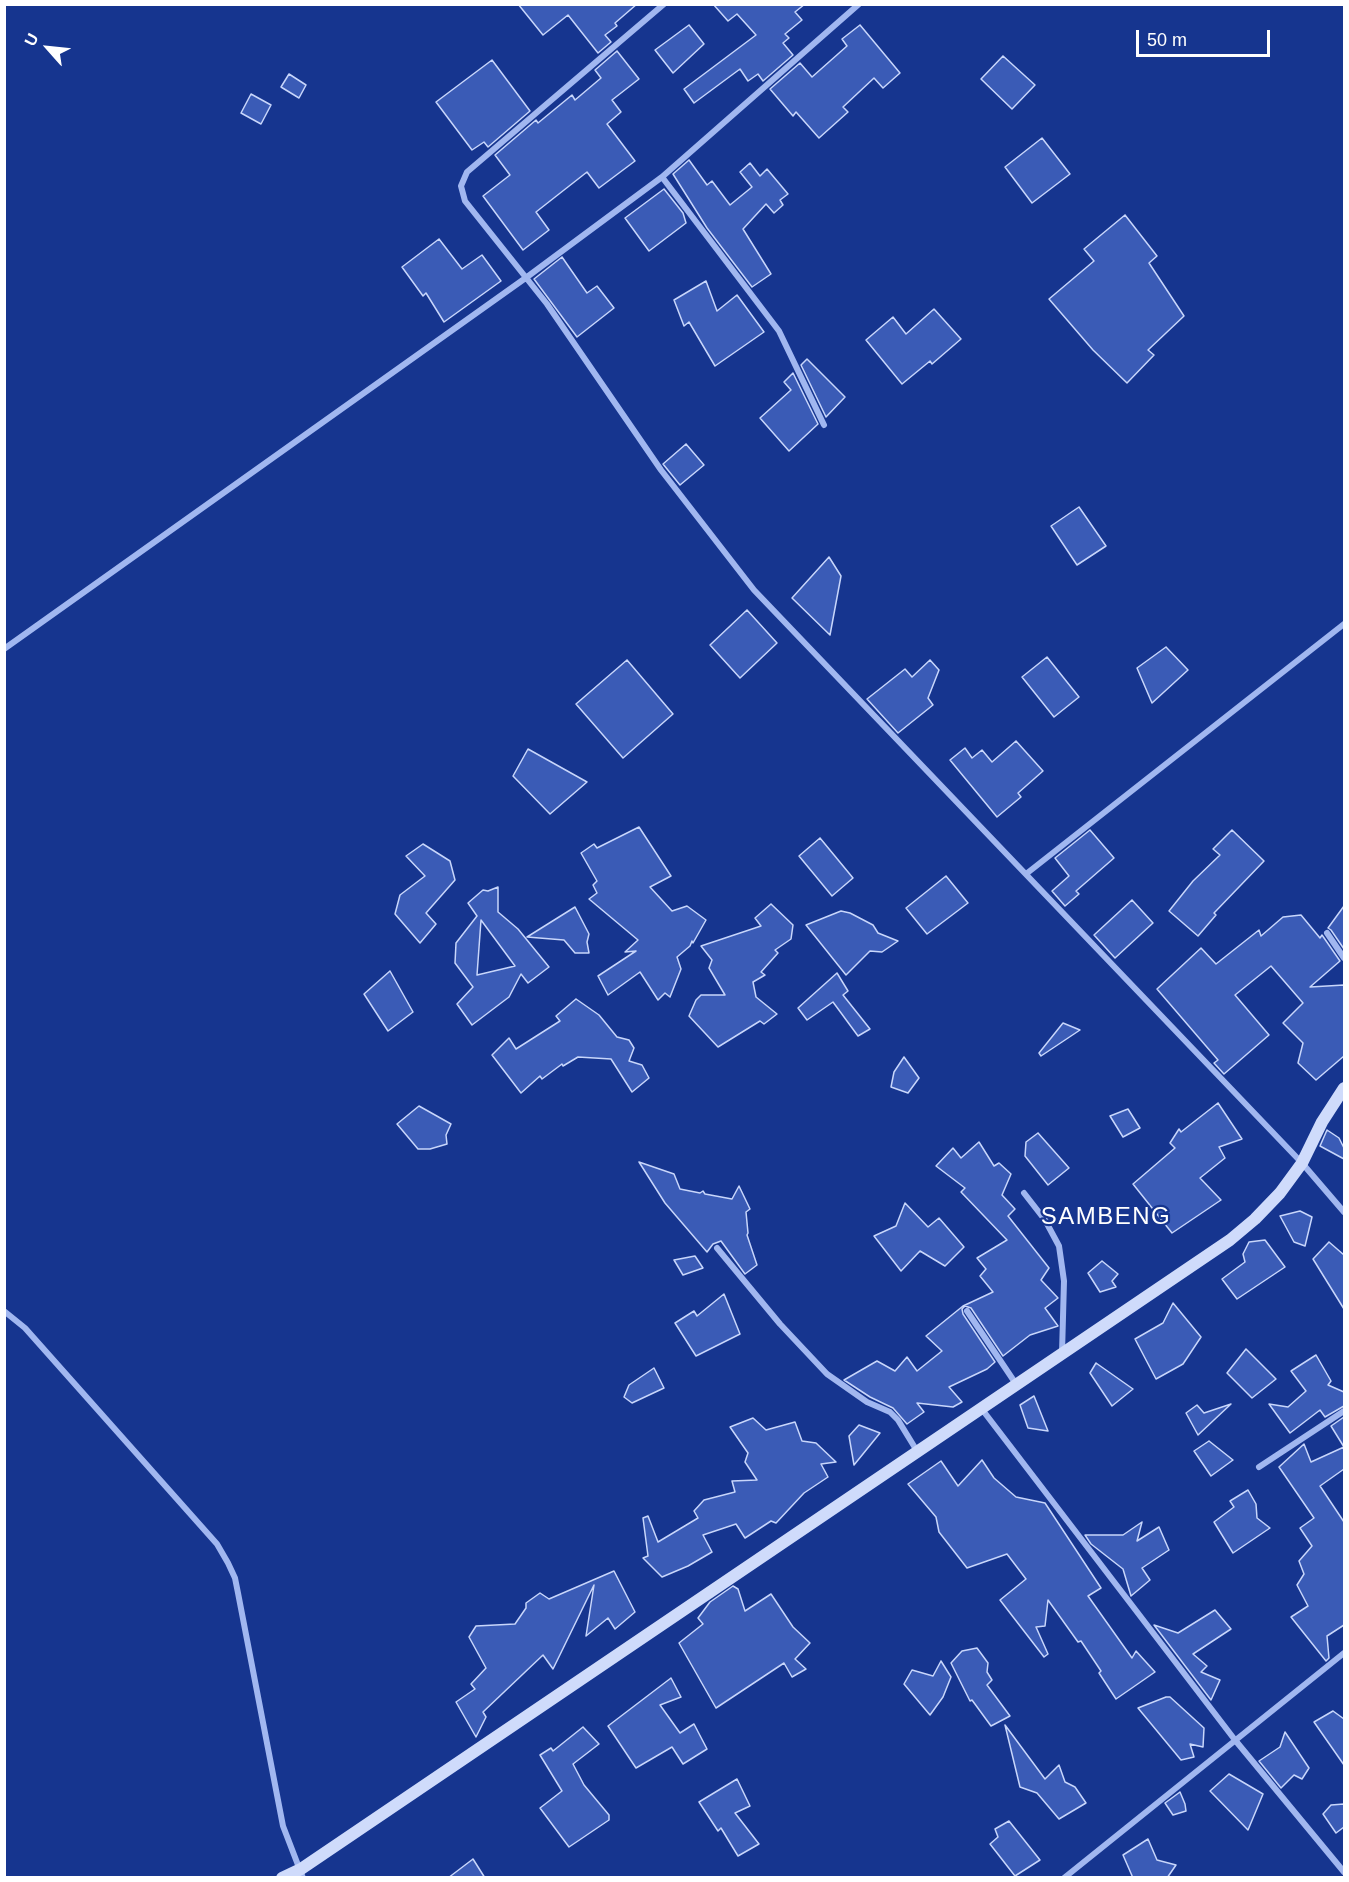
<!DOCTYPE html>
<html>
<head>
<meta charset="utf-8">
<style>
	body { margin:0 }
	#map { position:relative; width:1349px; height:1882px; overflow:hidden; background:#16358f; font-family:Arial,sans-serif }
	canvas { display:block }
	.frame { position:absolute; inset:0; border:6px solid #fff; pointer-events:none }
	.north { position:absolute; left:18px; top:18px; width:60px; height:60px; -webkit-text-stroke:4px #16358f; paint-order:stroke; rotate:297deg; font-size:16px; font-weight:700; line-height:24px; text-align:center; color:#fff }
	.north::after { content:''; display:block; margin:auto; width:21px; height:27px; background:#fff; clip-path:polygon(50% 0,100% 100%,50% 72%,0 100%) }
	.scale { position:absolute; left:1136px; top:30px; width:134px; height:27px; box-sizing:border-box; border:3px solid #fff; border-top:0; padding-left:8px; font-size:18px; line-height:21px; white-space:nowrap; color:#fff; -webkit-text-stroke:4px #16358f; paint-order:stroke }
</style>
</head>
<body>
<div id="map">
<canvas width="1349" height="1882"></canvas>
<div class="frame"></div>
<div class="north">U</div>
<div class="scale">50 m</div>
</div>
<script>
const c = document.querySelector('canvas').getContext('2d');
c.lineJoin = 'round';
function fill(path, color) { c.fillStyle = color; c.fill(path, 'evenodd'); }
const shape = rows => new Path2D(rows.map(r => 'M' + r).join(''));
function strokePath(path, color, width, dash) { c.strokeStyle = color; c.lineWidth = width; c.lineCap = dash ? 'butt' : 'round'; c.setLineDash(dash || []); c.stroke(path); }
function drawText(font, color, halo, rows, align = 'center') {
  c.font = font + ' Arial,sans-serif'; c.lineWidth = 4.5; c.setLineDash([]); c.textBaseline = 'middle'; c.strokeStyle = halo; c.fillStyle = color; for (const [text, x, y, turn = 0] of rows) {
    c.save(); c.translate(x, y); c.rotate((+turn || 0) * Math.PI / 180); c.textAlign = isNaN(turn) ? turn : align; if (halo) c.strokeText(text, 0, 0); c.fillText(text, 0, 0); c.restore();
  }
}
const building = shape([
	[518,4,637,4,615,23,617,26,605,35,611,42,598,53,568,15,543,35,518,4],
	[713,4,805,4,795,12,802,20,785,34,789,38,783,43,793,55,763,81,758,74,748,81,740,69,694,103,684,89,756,35,737,14,728,21,713,4],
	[689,25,704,44,673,73,655,50,689,25],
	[860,25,900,73,883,88,874,78,843,107,848,112,819,138,796,112,793,116,770,89,800,63,812,77,847,46,842,39,860,25],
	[617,51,639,79,612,100,621,112,607,124,635,161,599,188,587,172,536,212,549,230,523,250,483,196,510,175,495,155,536,120,538,123,572,95,575,100,601,78,595,70,617,51],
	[1003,56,1035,85,1012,109,981,79,1003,56],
	[492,60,530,111,488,147,484,142,472,150,436,102,492,60],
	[289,74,306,85,299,98,281,87,289,74],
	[251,94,271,105,261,124,241,113,251,94],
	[1042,138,1070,174,1032,203,1005,167,1042,138],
	[689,160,707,185,712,181,730,205,752,187,740,172,750,163,760,176,767,169,788,194,780,200,783,205,774,213,766,204,743,229,771,274,752,287,707,228,673,174,689,160],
	[664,189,683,213,686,223,649,251,625,218,664,189],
	[1125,215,1157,256,1149,263,1184,316,1148,350,1154,355,1127,383,1093,350,1049,299,1094,261,1084,249,1125,215],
	[439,239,462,269,482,255,501,281,444,322,426,293,423,296,402,267,439,239],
	[562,257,587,293,597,286,614,308,577,337,534,279,562,257],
	[706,281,717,311,737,295,764,332,715,366,689,322,684,326,674,300,706,281],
	[934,309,961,339,932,364,930,361,902,384,866,340,893,317,906,334,934,309],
	[807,359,845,397,826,417,801,365,807,359],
	[793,373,818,424,789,451,760,418,791,390,784,382,793,373],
	[686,444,704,465,680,485,663,464,686,444],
	[1079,507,1106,546,1077,565,1051,526,1079,507],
	[829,557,841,576,830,635,792,598,829,557],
	[747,610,777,643,740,678,710,645,747,610],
	[1166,647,1188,670,1152,703,1137,668,1166,647],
	[1047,657,1079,697,1054,717,1022,677,1047,657],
	[627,660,673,714,623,758,576,704,627,660],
	[930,660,939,670,928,698,933,705,898,733,867,699,905,669,912,677,930,660],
	[1016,741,1043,771,1018,793,1021,797,997,817,950,760,965,748,972,758,982,750,992,762,1016,741],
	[528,749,587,782,550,814,513,776,528,749],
	[639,827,671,876,650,887,672,911,687,906,706,920,693,943,692,941,690,946,677,957,681,969,670,997,665,993,658,1000,640,972,608,995,598,976,636,951,625,952,638,940,589,899,597,893,593,885,597,881,581,853,594,844,597,848,639,827],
	[1090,830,1114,858,1076,891,1079,894,1065,906,1052,891,1069,876,1055,858,1090,830],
	[1232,830,1264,861,1214,913,1216,915,1198,936,1169,911,1193,881,1220,855,1213,849,1232,830],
	[820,838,853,878,832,896,799,856,820,838],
	[423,844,450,861,455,880,426,913,436,924,420,943,395,914,400,895,425,876,406,856,423,844],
	[946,876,968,903,927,934,906,908,946,876],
	[498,887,498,912,518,929,549,967,528,983,521,974,509,997,472,1025,457,1004,473,987,455,963,456,943,477,916,468,903,483,890,488,891,498,887],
	[481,920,515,966,477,975,481,920],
	[1132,900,1153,923,1115,958,1094,935,1132,900],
	[771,904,793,925,791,939,775,950,778,953,761,972,765,975,753,982,756,997,777,1014,764,1024,760,1021,718,1047,689,1016,696,1000,701,995,725,995,709,968,712,960,701,946,761,926,755,918,771,904],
	[1344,906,1344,949,1331,930,1328,928,1344,906],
	[575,907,589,934,587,942,589,953,575,953,564,940,527,937,575,907],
	[841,911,850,913,873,925,878,933,898,941,882,952,870,951,846,975,806,925,841,911],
	[1301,915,1320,938,1322,935,1340,961,1310,987,1344,985,1344,1056,1316,1080,1298,1063,1303,1043,1283,1023,1303,1003,1271,966,1235,995,1269,1035,1224,1074,1214,1063,1218,1060,1157,989,1201,948,1216,964,1259,930,1261,936,1283,917,1301,915],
	[390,971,413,1012,388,1031,364,994,390,971],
	[837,973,848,991,843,995,870,1029,858,1036,833,1002,807,1020,798,1008,837,973],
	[576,999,599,1015,617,1037,629,1040,634,1048,629,1061,642,1065,649,1078,632,1092,611,1059,578,1057,563,1066,562,1064,542,1079,540,1076,521,1093,492,1055,509,1038,516,1049,560,1021,556,1016,576,999],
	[1063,1023,1080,1030,1041,1056,1039,1053,1063,1023],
	[904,1057,919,1078,908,1093,891,1087,894,1072,904,1057],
	[1218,1103,1242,1139,1219,1147,1225,1158,1200,1178,1221,1200,1172,1233,1133,1184,1175,1148,1170,1143,1179,1129,1181,1132,1218,1103],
	[419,1106,451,1124,446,1135,447,1144,430,1149,418,1149,397,1124,419,1106],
	[1128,1109,1140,1128,1123,1137,1110,1116,1128,1109],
	[1327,1130,1339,1138,1344,1148,1344,1159,1320,1146,1327,1130],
	[1038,1133,1069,1168,1048,1185,1025,1156,1026,1142,1038,1133],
	[979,1142,994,1166,999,1163,1011,1174,1002,1195,1015,1209,1008,1216,1049,1268,1041,1280,1058,1298,1045,1308,1058,1326,1030,1335,1003,1356,971,1308,965,1306,962,1309,963,1314,995,1362,987,1369,949,1387,962,1402,953,1407,917,1403,924,1412,907,1424,893,1408,870,1397,844,1380,877,1361,895,1371,907,1357,917,1371,942,1351,926,1336,963,1306,993,1292,980,1276,986,1269,977,1258,1007,1240,961,1192,965,1188,936,1166,953,1148,961,1158,979,1142],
	[639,1162,674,1174,680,1189,700,1193,703,1191,705,1194,732,1199,739,1186,750,1209,746,1212,748,1233,747,1235,757,1265,745,1274,721,1241,713,1244,707,1252,665,1203,639,1162],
	[905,1203,928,1227,939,1218,964,1247,945,1266,920,1251,901,1271,874,1236,896,1226,905,1203],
	[1300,1211,1312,1217,1305,1246,1294,1242,1280,1216,1300,1211],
	[1265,1240,1285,1267,1237,1299,1222,1279,1245,1262,1243,1254,1249,1242,1265,1240],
	[1329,1242,1344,1255,1344,1309,1313,1259,1329,1242],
	[695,1256,703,1268,683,1275,674,1260,695,1256],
	[1102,1261,1118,1274,1112,1281,1116,1287,1100,1292,1088,1273,1102,1261],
	[724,1294,740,1334,696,1356,675,1323,694,1311,697,1316,724,1294],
	[1173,1303,1201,1337,1183,1364,1156,1379,1135,1339,1163,1323,1173,1303],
	[1246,1349,1276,1379,1252,1398,1227,1373,1246,1349],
	[1316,1355,1331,1381,1328,1385,1344,1392,1344,1406,1325,1417,1320,1410,1290,1433,1269,1404,1288,1407,1306,1391,1291,1371,1316,1355],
	[1096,1363,1133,1389,1112,1406,1090,1373,1096,1363],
	[654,1368,664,1388,632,1403,624,1397,629,1385,654,1368],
	[1034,1396,1048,1431,1028,1428,1020,1405,1034,1396],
	[1231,1404,1198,1435,1186,1413,1197,1405,1204,1413,1231,1404],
	[1344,1417,1344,1469,1320,1486,1344,1522,1344,1625,1327,1636,1329,1658,1326,1661,1291,1617,1308,1606,1297,1585,1304,1574,1299,1561,1312,1546,1300,1528,1314,1518,1279,1467,1304,1444,1311,1462,1344,1447,1331,1426,1344,1417],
	[753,1418,766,1430,795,1422,802,1441,816,1443,836,1462,821,1464,828,1477,804,1493,776,1523,771,1521,745,1538,736,1524,703,1535,712,1552,688,1566,662,1577,643,1558,648,1556,643,1518,648,1516,658,1542,698,1518,694,1511,704,1500,735,1492,732,1481,757,1480,745,1462,748,1453,730,1427,753,1418],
	[859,1425,880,1433,854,1465,849,1436,859,1425],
	[1209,1441,1233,1460,1211,1476,1194,1451,1209,1441],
	[982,1460,994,1478,1016,1497,1045,1503,1101,1588,1088,1596,1132,1658,1136,1651,1155,1672,1116,1699,1099,1673,1101,1671,1081,1641,1078,1642,1048,1600,1045,1626,1036,1627,1048,1654,1044,1657,1000,1600,1026,1579,1007,1554,967,1568,939,1532,936,1517,908,1484,941,1461,958,1486,982,1460],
	[1248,1490,1256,1504,1257,1518,1270,1528,1233,1553,1214,1522,1234,1507,1230,1501,1248,1490],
	[1142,1522,1137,1541,1159,1527,1169,1550,1142,1568,1150,1580,1131,1596,1123,1569,1091,1544,1085,1535,1123,1535,1142,1522],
	[614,1571,635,1612,615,1629,608,1618,586,1636,594,1585,553,1669,543,1655,483,1712,486,1717,476,1737,456,1702,475,1689,471,1684,486,1668,469,1637,476,1626,515,1624,526,1608,526,1603,540,1593,549,1599,614,1571],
	[733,1586,738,1589,745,1611,771,1594,793,1627,810,1643,795,1659,806,1669,792,1677,784,1663,716,1708,679,1643,703,1624,698,1618,710,1602,733,1586],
	[1215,1610,1231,1629,1193,1654,1207,1666,1201,1672,1220,1680,1211,1700,1154,1625,1178,1633,1215,1610],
	[977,1648,988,1663,987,1672,992,1680,987,1685,1010,1716,991,1726,972,1700,970,1701,951,1663,962,1651,977,1648],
	[941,1661,951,1677,943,1697,930,1715,904,1684,912,1670,933,1676,941,1661],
	[671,1678,681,1697,660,1705,680,1733,694,1724,707,1749,683,1764,672,1747,636,1768,608,1726,671,1678],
	[1166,1697,1170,1697,1204,1728,1203,1747,1190,1744,1194,1757,1181,1760,1138,1708,1166,1697],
	[1333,1711,1344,1719,1344,1765,1314,1722,1333,1711],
	[1005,1725,1045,1779,1059,1765,1065,1782,1075,1787,1086,1803,1059,1819,1037,1793,1020,1787,1005,1725],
	[583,1727,599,1744,573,1764,584,1785,609,1815,609,1820,569,1847,540,1808,562,1791,540,1755,551,1748,553,1751,583,1727],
	[1285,1732,1309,1768,1302,1779,1294,1775,1281,1788,1259,1761,1280,1747,1285,1732],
	[1229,1774,1263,1794,1248,1830,1210,1791,1229,1774],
	[737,1779,750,1806,735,1813,759,1844,738,1856,721,1828,718,1831,699,1802,737,1779],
	[1180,1792,1185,1804,1186,1811,1173,1815,1165,1803,1180,1792],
	[1344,1804,1344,1827,1336,1833,1323,1814,1331,1805,1344,1804],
	[1009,1821,1040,1860,1015,1876,990,1844,998,1837,995,1829,1009,1821],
	[1148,1839,1157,1860,1176,1865,1167,1878,1133,1878,1123,1855,1148,1839],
	[473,1859,485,1878,448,1878,473,1859]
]);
fill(building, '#3a5bb6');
strokePath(building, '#c8d6fb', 1.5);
strokePath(shape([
	[664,4,467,172,461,186,465,201,547,304,661,470,754,590,1302,1163,1344,1212],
	[662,177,779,331,824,425],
	[4,649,527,277,662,177,859,4],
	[1026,874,1344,624],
	[1327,933,1344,958],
	[1024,1193,1045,1220,1059,1246,1064,1281,1062,1353],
	[717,1248,780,1324,827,1374,867,1402,890,1412,898,1420,917,1451],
	[4,1311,25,1328,217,1544,228,1563,235,1578,238,1593,283,1826,303,1878],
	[967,1311,1016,1384],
	[981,1408,1235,1740,1344,1872],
	[1259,1467,1344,1411],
	[1064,1878,1344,1653]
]), '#a1b7f0', 6);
strokePath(shape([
	[282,1878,301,1869,1230,1240,1255,1219,1280,1193,1302,1163,1322,1122,1344,1088]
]), '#cfdbfb', 12);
c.letterSpacing = '1.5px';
drawText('24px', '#fff', '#16358f', [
	["SAMBENG",1106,1217]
]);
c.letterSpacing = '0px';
</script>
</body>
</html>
